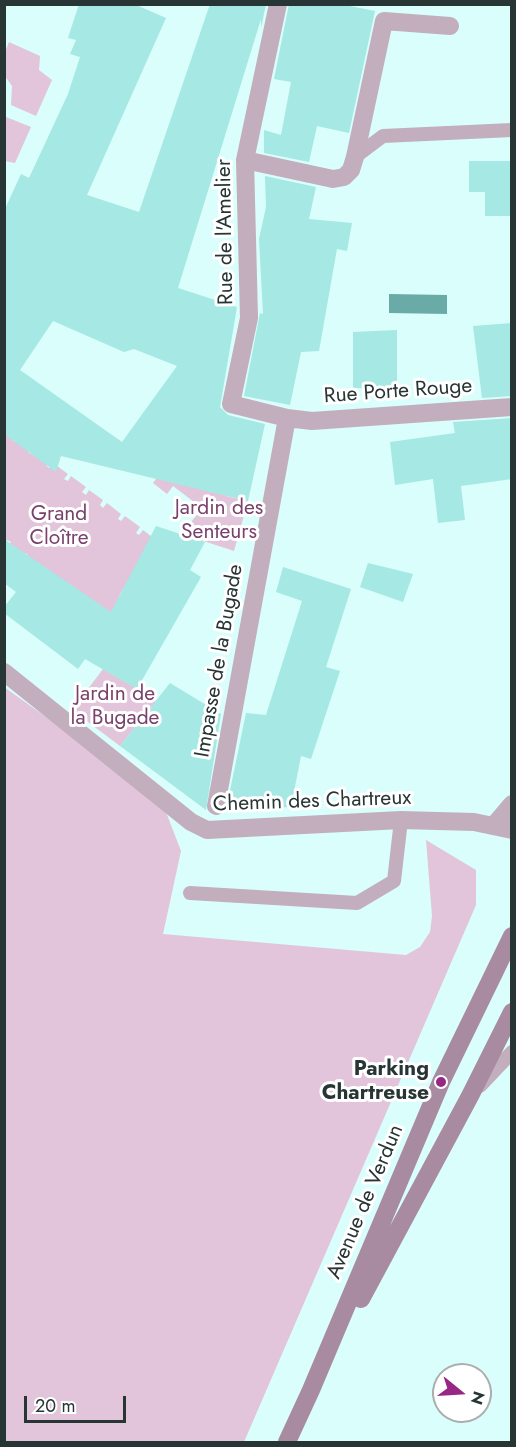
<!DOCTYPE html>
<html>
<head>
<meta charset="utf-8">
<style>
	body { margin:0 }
	#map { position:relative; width:516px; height:1447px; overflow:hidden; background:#d9fefb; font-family:Jost,sans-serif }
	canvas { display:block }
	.frame { position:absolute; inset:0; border:6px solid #273534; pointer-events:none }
	.north { position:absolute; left:432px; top:1363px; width:60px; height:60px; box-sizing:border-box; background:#fff; border:2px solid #a9aeae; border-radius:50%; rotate:108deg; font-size:16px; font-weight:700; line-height:24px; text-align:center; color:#273534 }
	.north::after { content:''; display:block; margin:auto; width:21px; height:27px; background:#972684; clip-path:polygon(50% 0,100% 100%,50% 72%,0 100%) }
	.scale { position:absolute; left:24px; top:1396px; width:102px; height:27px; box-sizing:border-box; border:3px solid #273534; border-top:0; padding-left:8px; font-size:18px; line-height:21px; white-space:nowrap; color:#273534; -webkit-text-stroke:4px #fff; paint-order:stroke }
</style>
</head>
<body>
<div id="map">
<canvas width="516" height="1447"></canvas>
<div class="frame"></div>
<div class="north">N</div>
<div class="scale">20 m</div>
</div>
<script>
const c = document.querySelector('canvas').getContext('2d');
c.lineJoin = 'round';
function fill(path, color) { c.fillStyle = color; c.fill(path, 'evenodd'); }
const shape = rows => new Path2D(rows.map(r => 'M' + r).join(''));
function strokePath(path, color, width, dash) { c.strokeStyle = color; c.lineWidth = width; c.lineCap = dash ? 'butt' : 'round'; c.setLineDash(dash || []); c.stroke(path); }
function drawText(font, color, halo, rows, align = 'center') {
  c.font = font + ' Jost,sans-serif'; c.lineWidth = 6; c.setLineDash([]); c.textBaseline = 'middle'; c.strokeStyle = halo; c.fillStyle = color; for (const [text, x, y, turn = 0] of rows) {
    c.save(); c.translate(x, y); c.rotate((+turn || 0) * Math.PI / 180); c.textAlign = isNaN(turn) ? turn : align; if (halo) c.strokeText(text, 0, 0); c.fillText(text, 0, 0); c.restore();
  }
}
fill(shape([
	[9,42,40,56,39,70,52,80,36,116,11,105,12,86,4,75,5,52],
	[6,117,31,127,15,163,5,161],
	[5,427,13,441,31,447,28,452,31,454,35,449,50,460,46,465,49,468,53,463,68,474,64,479,68,481,71,476,86,487,82,492,86,495,89,490,103,500,100,505,103,508,107,503,121,514,118,519,121,521,125,516,140,527,136,533,139,535,143,530,156,540,120,594,112,621,25,560,28,555,25,553,21,557,7,547,11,542,7,540,5,543],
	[179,448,231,473,226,496,248,501,234,551,182,534,202,508,173,486,167,494,153,483],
	[103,669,157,700,120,746,72,710],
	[4,687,161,799,181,851,163,934,406,955,420,947,430,932,432,916,426,840,476,870,476,905,244,1442,5,1442]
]), '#e2c5da');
fill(shape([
	[389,294,447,295,447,314,389,313]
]), '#6aaba8');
fill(shape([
	[79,4,134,4,166,18,87,195,139,212,210,4,266,4,261,28,261,19,178,288,237,307,220,407,228,415,265,424,248,501,61,456,56,472,4,434,4,211,21,174,29,178,68,94,80,57,70,54,76,40,68,38],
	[53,321,124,352,134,349,177,366,122,442,20,370],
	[289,4,340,4,375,11,349,133,317,126,309,162,264,153,264,130,281,135,291,82,274,79],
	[469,161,512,161,512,216,485,216,485,192,469,192],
	[265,176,316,187,309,219,352,223,347,251,337,249,319,351,301,352,290,405,244,396,260,313,263,314,259,239,266,207],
	[512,323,512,396,482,398,473,326],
	[397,330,397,389,353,388,353,332],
	[512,418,512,479,461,486,465,520,438,523,433,479,395,485,390,442,455,433,453,422],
	[156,526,205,542,190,570,201,577,137,689,85,659,78,669,4,613,4,607,16,592,4,583,4,539,111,612],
	[368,563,413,574,403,602,360,587],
	[283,567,351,589,326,667,340,671,311,759,301,756,291,807,226,810,246,713,266,715,302,601,276,592],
	[170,683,221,714,206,810,120,746]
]), '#a5e8e4');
strokePath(shape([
	[355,157,383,136,512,130],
	[190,893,357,903,394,881,401,820],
	[480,1086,512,1052]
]), '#c2aebc', 14);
strokePath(shape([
	[278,4,245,160,249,318,231,404,287,418,312,421,512,407],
	[245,160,333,179,344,177,351,170,355,157,384,21,450,26],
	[4,672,191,822,207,830,401,820,474,822,512,830],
	[216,806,287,418],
	[495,824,512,804]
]), '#c2aebc', 18);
strokePath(shape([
	[361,1299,470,1096,512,1012],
	[287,1442,311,1390,441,1082,512,936]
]), '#a88ba0', 18);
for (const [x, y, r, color] of [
	[441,1082,6,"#972684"]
]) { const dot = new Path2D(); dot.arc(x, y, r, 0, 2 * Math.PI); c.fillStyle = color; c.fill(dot); strokePath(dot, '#fff', 2); }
drawText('21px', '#273534', '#fff', [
	["Rue de l'Amelier",226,232,-91],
	["Rue Porte Rouge",398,392,-4],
	["Impasse de la Bugade",220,661,-80],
	["Chemin des Chartreux",312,802,-2],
	["Avenue de Verdun",366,1202,-67]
]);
drawText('21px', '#79416c', '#fff', [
	["Jardin des",219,509],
	["Senteurs",219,533],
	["Grand",59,515],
	["Cloître",59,539],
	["Jardin de",115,695],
	["la Bugade",115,719]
]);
drawText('bold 21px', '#273534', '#fff', [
	["Parking",429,1070],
	["Chartreuse",429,1094]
], 'right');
</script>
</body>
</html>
